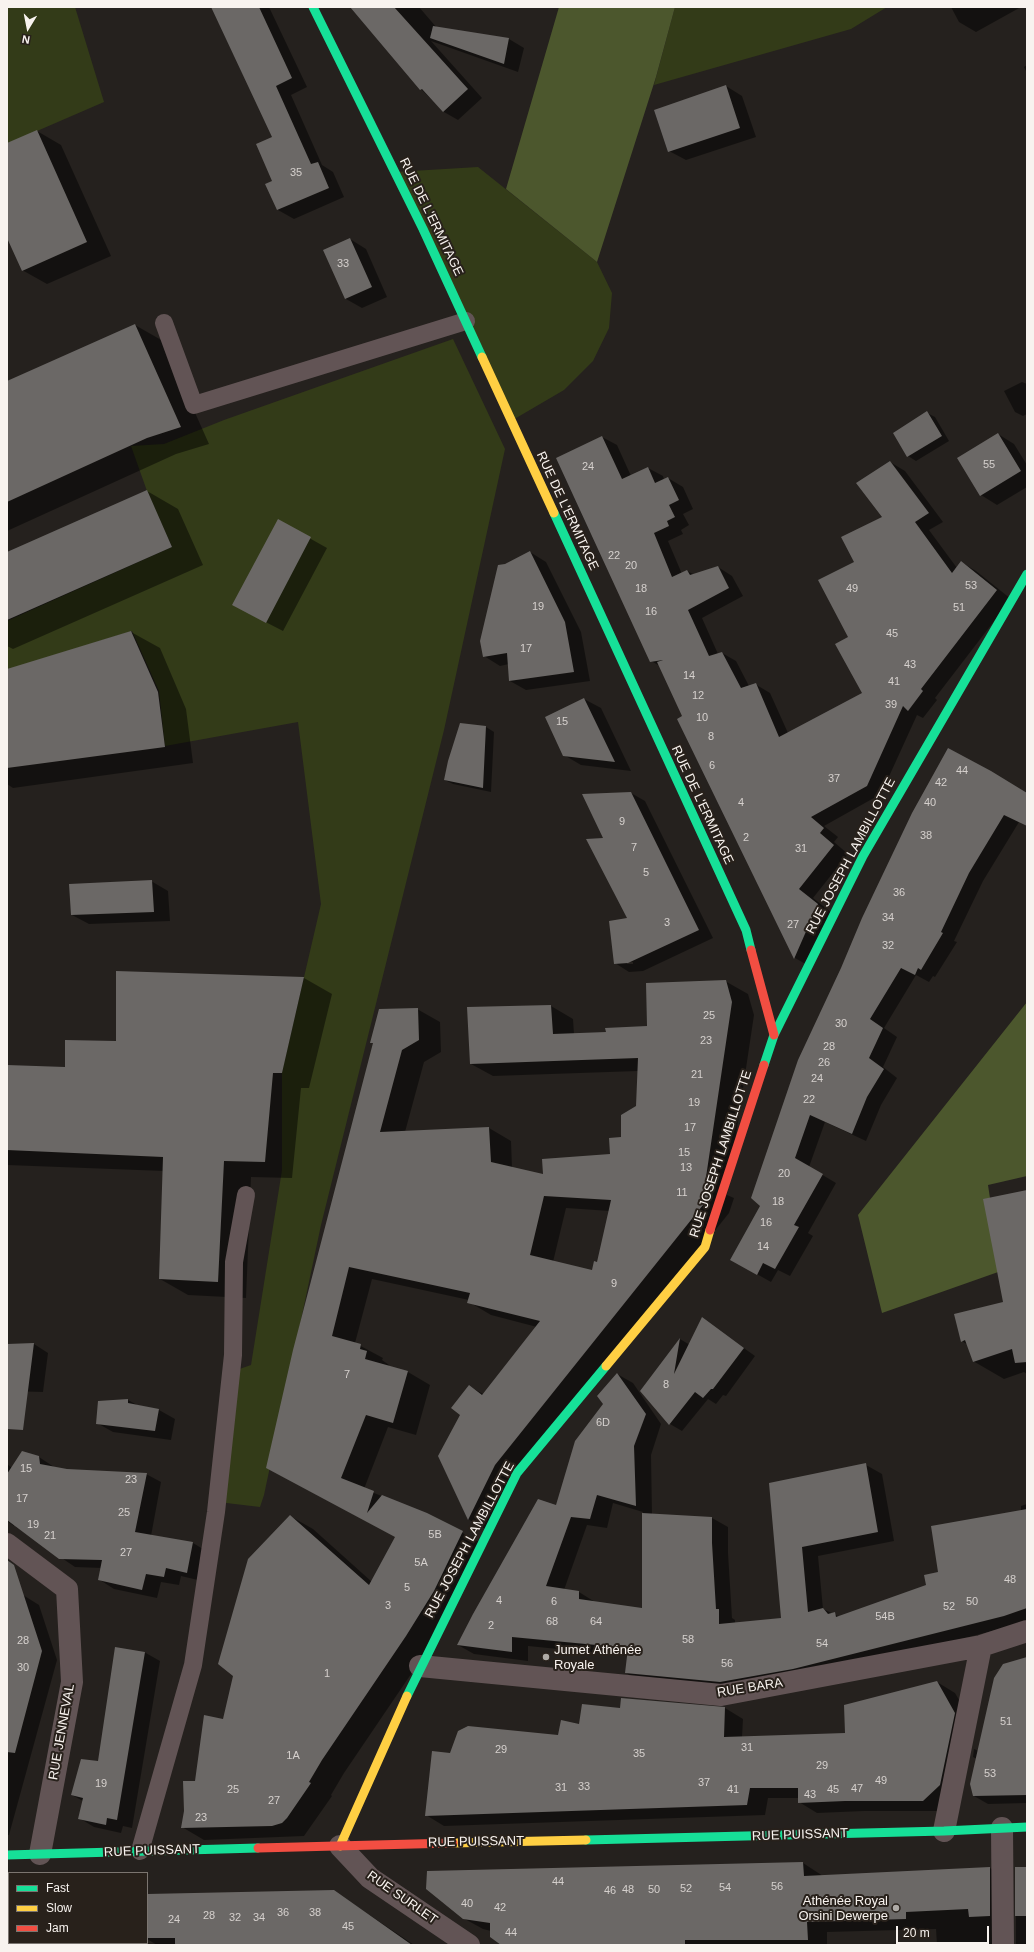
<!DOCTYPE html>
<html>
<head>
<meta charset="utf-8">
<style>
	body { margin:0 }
	#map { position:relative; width:1034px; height:1952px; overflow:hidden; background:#25211e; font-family:Arial,sans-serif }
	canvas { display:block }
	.frame { position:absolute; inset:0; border:8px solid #f8f3ef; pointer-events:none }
	.legend { position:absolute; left:8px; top:1872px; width:140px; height:72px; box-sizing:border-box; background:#28211b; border:1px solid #7b7570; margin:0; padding:5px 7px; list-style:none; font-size:12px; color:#f8f3ef }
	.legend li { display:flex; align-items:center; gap:8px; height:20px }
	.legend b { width:20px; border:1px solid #7b7570 }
	.north { position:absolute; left:8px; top:8px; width:40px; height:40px; -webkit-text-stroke:3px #28211b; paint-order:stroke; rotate:190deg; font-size:11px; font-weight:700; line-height:16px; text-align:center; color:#f8f3ef }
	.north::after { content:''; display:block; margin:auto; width:14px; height:18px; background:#f8f3ef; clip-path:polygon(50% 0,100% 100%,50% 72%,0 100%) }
	.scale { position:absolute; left:896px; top:1926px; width:93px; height:18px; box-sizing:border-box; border:2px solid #f8f3ef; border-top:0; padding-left:5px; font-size:12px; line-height:14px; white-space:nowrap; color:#f8f3ef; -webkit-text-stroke:3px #28211b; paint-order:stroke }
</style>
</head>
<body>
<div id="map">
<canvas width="1034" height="1952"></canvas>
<div class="frame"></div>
<ul class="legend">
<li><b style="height:5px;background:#16e098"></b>Fast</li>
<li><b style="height:5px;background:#ffcf43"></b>Slow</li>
<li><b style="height:5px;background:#f24e42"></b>Jam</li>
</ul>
<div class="north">N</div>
<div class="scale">20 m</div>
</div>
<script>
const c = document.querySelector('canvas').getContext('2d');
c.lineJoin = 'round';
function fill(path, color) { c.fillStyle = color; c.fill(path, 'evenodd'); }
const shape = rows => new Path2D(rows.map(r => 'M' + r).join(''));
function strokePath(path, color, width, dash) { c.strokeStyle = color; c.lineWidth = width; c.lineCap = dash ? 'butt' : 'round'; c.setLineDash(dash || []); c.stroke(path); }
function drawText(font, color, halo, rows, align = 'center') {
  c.font = font + ' Arial,sans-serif'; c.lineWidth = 4; c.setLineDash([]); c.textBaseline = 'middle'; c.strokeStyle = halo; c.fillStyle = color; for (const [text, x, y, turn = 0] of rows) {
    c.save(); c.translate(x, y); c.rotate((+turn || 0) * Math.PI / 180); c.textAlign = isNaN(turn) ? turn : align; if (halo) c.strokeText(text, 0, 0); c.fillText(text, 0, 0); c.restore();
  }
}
fill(shape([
	[7,7,75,7,104,102,7,144],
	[675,7,887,7,851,29,654,85],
	[478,167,597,262,612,293,609,328,593,361,564,390,511,421,395,172],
	[453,339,505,449,444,730,321,1225,264,1495,260,1507,218,1502,231,1372,251,1365,282,1170,282,1072,321,904,298,722,165,746,159,691,132,631,7,670,7,621,172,547,147,491,131,446,164,444,224,420]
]), '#333b18');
fill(shape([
	[559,7,675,7,656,77,597,262,506,189],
	[1027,1002,1027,1176,988,1185,1001,1271,882,1313,858,1215]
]), '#4c572d');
fill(shape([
	[211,7,269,7,307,87,291,95,322,165,333,172,344,197,294,219,278,210,267,184,274,182,273,137],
	[350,7,419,7,437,28,509,39,524,48,518,72,431,41,482,98,458,120,444,112,421,89],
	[951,7,1021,7,976,32,959,22],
	[1027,65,1027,73,1024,67],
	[726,86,742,96,756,137,686,160,669,151],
	[37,131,61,145,111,256,47,284,22,270,7,236,7,144],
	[350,239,366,249,387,297,362,308,346,299],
	[135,325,163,341,209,444,176,454,7,531,7,382],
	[1022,382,1027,384,1027,414,1023,416,1015,412,1004,391],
	[927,413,935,417,949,441,916,461,908,456],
	[998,434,1014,444,1027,465,1027,487,997,505,981,495],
	[602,437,617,445,631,476,648,468,663,476,664,480,668,478,683,487,693,509,683,514,689,525,681,530,683,534,668,541,682,574,687,571,695,575,718,567,732,576,743,596,702,618,718,654,722,653,736,661,749,686,755,684,770,693,788,733,863,693,850,637,855,562,884,518,890,462,905,471,943,522,929,530,957,568,961,562,976,571,1011,599,935,698,937,700,923,718,917,715,881,794,824,826,838,837,834,842,848,854,813,898,832,913,809,966,795,958,678,720,683,717,660,666,651,661],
	[147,491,178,509,203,565,13,649,7,646,7,553],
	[279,521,327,548,283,631,250,614],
	[530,552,546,562,581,632,590,681,526,690,510,681,509,664,500,666,484,656,505,565],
	[131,632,160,648,186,709,193,763,13,788,7,784,7,670],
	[584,699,601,708,631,771,581,765,564,755,546,717],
	[461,724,486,727,494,732,491,792,453,784,445,780],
	[631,793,645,801,713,938,643,971,629,972,615,963,629,919,604,839],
	[627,962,633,962,633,964,627,964],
	[1027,794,1027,826,1019,822,983,881,954,941,957,942,935,977,933,976,929,982,916,975,884,1028,897,1037,883,1067,897,1078,881,1105,866,1141,825,1122,809,1167,836,1183,808,1233,813,1236,790,1276,778,1270,771,1282,746,1268,767,1197,842,969,863,918],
	[151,881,168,891,170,921,89,924,72,915],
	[117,972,304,978,332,994,309,1088,301,1088,292,1178,251,1177,246,1298,188,1295,160,1279,164,1171,7,1165,7,1067,66,1068,117,1042],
	[725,981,748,994,754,1015,727,1195,734,1198,729,1213,517,1478,490,1532,468,1519,439,1456,461,1415,469,1386,483,1394,537,1327,491,1315,469,1302,469,1300,372,1279,355,1343,383,1358,382,1360,389,1365,388,1367,408,1372,430,1385,416,1435,388,1427,364,1489,427,1514,485,1545,428,1649,344,1773,331,1795,332,1796,304,1836,204,1840,182,1827,195,1782,224,1720,290,1516,313,1529,372,1582,396,1537,267,1468,374,1044,417,1009,440,1022,441,1052,424,1062,405,1132,489,1128,511,1141,512,1168,544,1176,611,1155,622,1138,637,1106,638,1071,493,1076,471,1064,468,1008,551,1006,573,1019,574,1034,607,1033,648,1027],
	[566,1208,610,1211,598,1263,593,1271,553,1262],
	[1027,1191,1027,1374,1024,1372,1004,1379,973,1361,968,1345,962,1341,1004,1303],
	[703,1319,755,1356,726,1396,723,1395,716,1404,708,1399,682,1431,670,1424,641,1391,680,1339,690,1345],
	[34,1344,48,1353,43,1392,7,1391,7,1345],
	[617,1374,633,1383,661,1424,651,1455,652,1515,712,1518,728,1527,728,1553,732,1618,735,1620,735,1624,782,1619,770,1484,866,1465,882,1474,894,1541,818,1556,823,1609,840,1617,927,1586,939,1573,1021,1511,1021,1506,1027,1504,1027,1622,810,1678,737,1691,642,1682,626,1673,628,1656,528,1646,528,1661,474,1654,458,1645,556,1507],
	[613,1503,643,1512,643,1609,595,1602,579,1592,564,1590,587,1525,607,1528],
	[128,1400,137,1405,159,1410,175,1419,171,1440,113,1432,97,1423,99,1402],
	[39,1457,54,1467,67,1470,146,1474,161,1482,151,1536,193,1543,208,1552,202,1581,181,1576,179,1585,161,1582,157,1598,114,1589,100,1580,102,1568,75,1567,16,1527,15,1521,13,1521,14,1526,7,1521,7,1464,12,1468],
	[7,1585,39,1605,57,1660,9,1835,7,1835],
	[144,1652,160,1661,132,1828,123,1826,121,1833,94,1827,79,1818,83,1801,72,1795,99,1762],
	[1027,1658,1027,1803,988,1804,974,1796,977,1759,973,1757,974,1749,979,1751],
	[937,1682,955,1693,973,1724,941,1811,864,1811,817,1813,799,1802,799,1798,768,1798,765,1815,444,1826,426,1815,451,1754,559,1736,580,1725,621,1709,725,1708,743,1719,742,1737,846,1734],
	[803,1863,823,1876,990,1868,1009,1880,1010,1945,937,1945,936,1929,827,1932,827,1945,503,1945,491,1931,483,1929,463,1918,428,1872],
	[1016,1868,1027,1868,1027,1945,1016,1945],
	[334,1891,414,1945,157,1945,147,1939,147,1911],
	[7,1894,9,1894,9,1943,97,1943,97,1945,7,1945]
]), '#0007');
fill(shape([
	[211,7,259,7,292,78,276,86,311,164,318,162,329,188,277,210,265,184,272,181,256,144,272,137],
	[350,7,394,7,468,89,443,112,422,89,420,90],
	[433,26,509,38,504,64,430,38],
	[726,85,740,128,668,152,654,110],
	[37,130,87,242,22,271,7,238,7,143],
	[350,238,372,287,345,299,323,250],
	[135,324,181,427,147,438,7,502,7,381],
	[927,411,942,436,907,457,893,433],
	[998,433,1021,471,980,496,957,458],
	[602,436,622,479,648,467,655,483,668,477,679,500,669,505,675,517,667,521,669,526,654,533,672,577,687,570,690,575,718,566,729,588,688,610,709,656,722,652,741,688,756,683,779,737,862,693,835,644,848,637,818,580,854,562,841,537,882,517,856,483,890,461,929,513,915,522,952,573,961,561,997,590,921,689,923,691,908,711,903,706,867,786,811,817,824,828,820,833,834,845,799,889,818,904,794,959,677,719,682,716,657,662,663,660,650,662,556,458],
	[147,490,172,547,7,620,7,552],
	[278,519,311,537,266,623,232,605],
	[530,551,565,622,574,672,509,681,507,653,483,657,480,641,498,565,505,564],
	[131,631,158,692,165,747,7,768,7,669],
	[584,698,615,762,563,756,545,717],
	[460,723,486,726,483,788,444,780,448,761],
	[948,748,991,771,1027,793,1027,826,1004,815,969,873,941,932,943,933,921,970,918,968,915,975,901,968,870,1019,883,1028,869,1058,884,1069,867,1097,852,1134,810,1115,795,1158,823,1174,794,1225,799,1227,775,1269,763,1263,757,1275,730,1260,760,1206,751,1198,798,1060,841,968,862,918,912,813],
	[631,792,699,930,628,963,614,964,609,921,627,918,586,839,603,838,582,794],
	[152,880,154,912,71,915,69,884],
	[116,971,304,977,282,1073,273,1073,265,1162,224,1161,218,1282,159,1279,163,1157,7,1150,7,1065,65,1067,65,1040,116,1041],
	[726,980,732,1002,705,1184,712,1185,707,1200,495,1465,468,1520,438,1456,460,1415,451,1408,469,1385,482,1395,540,1321,467,1303,470,1293,349,1267,332,1336,361,1344,360,1349,367,1351,365,1359,408,1371,393,1423,366,1415,341,1478,374,1491,367,1513,382,1495,427,1513,463,1531,434,1591,406,1636,322,1760,309,1782,311,1783,287,1818,282,1823,272,1826,181,1828,184,1811,183,1781,195,1781,204,1715,223,1719,233,1676,218,1664,248,1559,290,1515,369,1585,395,1537,266,1468,293,1350,373,1043,370,1043,379,1009,418,1008,419,1040,402,1050,380,1132,489,1127,491,1162,543,1174,542,1159,610,1154,609,1138,621,1137,621,1115,636,1106,638,1058,470,1064,467,1007,551,1005,553,1034,606,1032,605,1028,647,1026,646,983],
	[544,1196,611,1200,597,1262,594,1261,592,1270,530,1255],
	[1027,1190,1027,1362,1015,1363,1012,1349,973,1362,965,1340,961,1342,954,1314,1003,1302,983,1199],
	[702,1317,744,1348,713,1389,711,1389,703,1398,695,1392,669,1425,640,1391,680,1338,674,1374],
	[34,1343,23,1430,7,1429,7,1344],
	[617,1373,646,1414,634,1446,636,1506,597,1495,590,1519,571,1517,546,1586,579,1591,579,1599,642,1608,642,1513,712,1517,712,1543,716,1609,719,1609,719,1624,781,1618,769,1483,866,1463,878,1532,802,1547,808,1612,823,1608,828,1614,835,1612,836,1617,926,1585,924,1575,938,1572,931,1526,1027,1509,1027,1608,1004,1616,793,1669,720,1682,625,1673,628,1648,512,1637,512,1652,457,1645,473,1614,538,1499,556,1505,575,1441,603,1404,597,1396],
	[128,1399,128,1403,159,1409,155,1431,96,1424,98,1401],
	[22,1451,39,1456,40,1464,67,1469,147,1473,135,1532,193,1542,187,1573,166,1568,164,1577,146,1574,142,1590,98,1580,102,1560,59,1559,7,1520,7,1474],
	[7,1560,14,1565,42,1651,15,1753,7,1752],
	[115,1647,145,1652,117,1820,107,1818,106,1825,78,1819,83,1798,71,1795,81,1759,98,1761],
	[1027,1657,1027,1795,973,1796,970,1784,994,1678,1003,1664],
	[937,1681,955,1713,940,1785,923,1801,845,1801,798,1803,798,1788,750,1788,747,1805,425,1816,432,1751,450,1753,458,1731,468,1726,558,1735,561,1720,579,1724,582,1704,620,1708,621,1698,725,1707,724,1737,845,1733,844,1705],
	[803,1862,804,1876,990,1867,990,1916,969,1917,968,1909,906,1912,906,1919,807,1922,808,1940,685,1940,685,1945,501,1945,490,1937,490,1923,463,1919,426,1889,427,1871],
	[1015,1867,1027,1867,1027,1916,1015,1916],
	[334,1890,412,1945,175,1945,175,1938,147,1938,147,1894]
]), '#6b6866');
strokePath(shape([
	[164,323,194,405,466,321],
	[140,1851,193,1665,216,1512,233,1355,234,1262,246,1195]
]), '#625455', 18);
strokePath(shape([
	[7,1544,67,1589,72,1682,40,1854],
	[420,1666,721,1695,981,1646,1027,1631],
	[1002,1828,1003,1945],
	[944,1831,981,1646],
	[340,1846,370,1878,469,1945]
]), '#625455', 22);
strokePath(shape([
	[313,7,423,229,482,357],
	[554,513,746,930,751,950],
	[764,1065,774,1035,863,856,1027,574],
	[407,1696,517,1473,606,1366],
	[586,1840,944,1831,1027,1827],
	[7,1855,258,1848]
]), '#16e098', 9);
strokePath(shape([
	[482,357,554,513],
	[606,1366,705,1247,710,1230],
	[453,1843,586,1840],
	[340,1846,407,1696]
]), '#ffcf43', 9);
strokePath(shape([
	[751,950,774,1035],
	[710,1230,764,1065],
	[258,1848,453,1843]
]), '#f24e42', 9);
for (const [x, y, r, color] of [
	[546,1657,4,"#aeaaa6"],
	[896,1908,4,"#aeaaa6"]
]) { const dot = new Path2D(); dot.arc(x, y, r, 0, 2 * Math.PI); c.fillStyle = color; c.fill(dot); strokePath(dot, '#28211b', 1.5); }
drawText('11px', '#d5d0cd', null, [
	["35",296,173],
	["33",343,264],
	["55",989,465],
	["24",588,467],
	["22",614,556],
	["20",631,566],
	["53",971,586],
	["18",641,589],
	["49",852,589],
	["19",538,607],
	["51",959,608],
	["16",651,612],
	["45",892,634],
	["17",526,649],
	["43",910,665],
	["14",689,676],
	["41",894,682],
	["12",698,696],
	["39",891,705],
	["10",702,718],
	["15",562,722],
	["8",711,737],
	["6",712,766],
	["44",962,771],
	["37",834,779],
	["42",941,783],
	["4",741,803],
	["40",930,803],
	["9",622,822],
	["38",926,836],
	["2",746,838],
	["7",634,848],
	["31",801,849],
	["5",646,873],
	["36",899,893],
	["34",888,918],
	["3",667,923],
	["27",793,925],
	["32",888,946],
	["25",709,1016],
	["30",841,1024],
	["23",706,1041],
	["28",829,1047],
	["26",824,1063],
	["21",697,1075],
	["24",817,1079],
	["22",809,1100],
	["19",694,1103],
	["17",690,1128],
	["15",684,1153],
	["13",686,1168],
	["20",784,1174],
	["11",682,1193],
	["18",778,1202],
	["16",766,1223],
	["14",763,1247],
	["9",614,1284],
	["7",347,1375],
	["8",666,1385],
	["6D",603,1423],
	["15",26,1469],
	["23",131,1480],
	["17",22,1499],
	["25",124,1513],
	["19",33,1525],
	["5B",435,1535],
	["21",50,1536],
	["27",126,1553],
	["5A",421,1563],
	["48",1010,1580],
	["5",407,1588],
	["4",499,1601],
	["6",554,1602],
	["50",972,1602],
	["3",388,1606],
	["52",949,1607],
	["54B",885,1617],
	["68",552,1622],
	["64",596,1622],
	["2",491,1626],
	["58",688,1640],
	["28",23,1641],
	["54",822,1644],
	["56",727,1664],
	["30",23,1668],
	["1",327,1674],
	["51",1006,1722],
	["31",747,1748],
	["29",501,1750],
	["35",639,1754],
	["1A",293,1756],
	["29",822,1766],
	["53",990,1774],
	["49",881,1781],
	["37",704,1783],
	["19",101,1784],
	["33",584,1787],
	["31",561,1788],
	["47",857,1789],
	["25",233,1790],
	["41",733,1790],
	["45",833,1790],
	["43",810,1795],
	["27",274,1801],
	["23",201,1818],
	["44",558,1882],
	["56",777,1887],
	["54",725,1888],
	["52",686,1889],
	["48",628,1890],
	["50",654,1890],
	["46",610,1891],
	["40",467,1904],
	["42",500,1908],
	["36",283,1913],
	["38",315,1913],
	["28",209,1916],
	["32",235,1918],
	["34",259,1918],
	["24",174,1920],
	["45",348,1927],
	["44",511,1933]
]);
drawText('13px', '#f8f3ef', '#28211b', [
	["RUE DE L'ERMITAGE",431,217,64],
	["RUE DE L'ERMITAGE",567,511,65],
	["RUE DE L'ERMITAGE",702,805,65],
	["RUE JOSEPH LAMBILLOTTE",851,856,-62],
	["RUE JOSEPH LAMBILLOTTE",721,1154,-72],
	["RUE JOSEPH LAMBILLOTTE",470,1540,-62],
	["RUE BARA",750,1688,-9],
	["RUE JENNEVAL",62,1732,-80],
	["RUE PUISSANT",800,1835,-2],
	["RUE PUISSANT",476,1842,-1],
	["RUE PUISSANT",152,1851,-2],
	["RUE SURLET",402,1898,35]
]);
drawText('13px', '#f8f3ef', '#28211b', [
	["Jumet Athénée",554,1650],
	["Royale",554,1665],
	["Athénée Royal",888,1901,"right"],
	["Orsini Dewerpe",888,1916,"right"]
], 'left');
</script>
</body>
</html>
